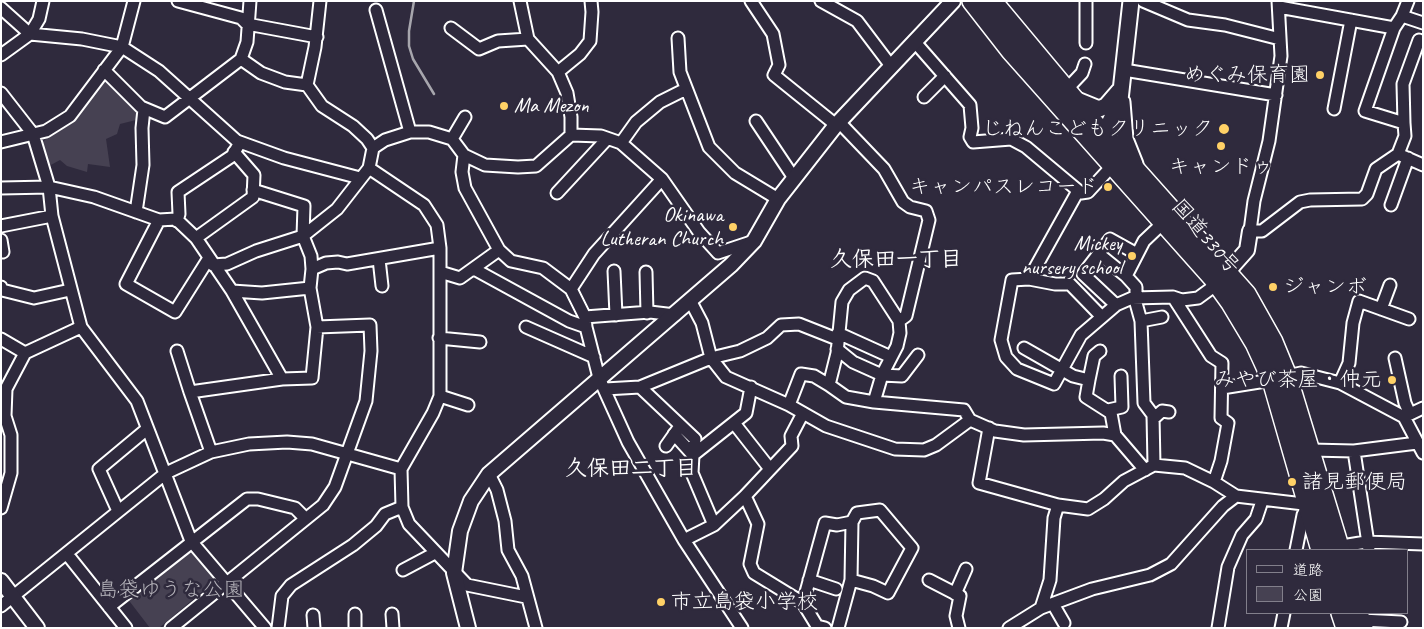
<!DOCTYPE html>
<html>
<head>
<meta charset="utf-8">
<style>
	body { margin:0 }
	#map { position:relative; width:1424px; height:629px; overflow:hidden; background:#2f2a3d; font-family:Caveat,"Klee One",sans-serif }
	canvas { display:block }
	.frame { position:absolute; inset:0; border:2px solid #fff; pointer-events:none }
	.legend { position:absolute; left:1246px; top:549px; width:162px; height:65px; box-sizing:border-box; background:#2f2a3d; border:1px solid #827f8b; margin:0; padding:6px 9px; list-style:none; font-size:15px; color:#fff }
	.legend li { display:flex; align-items:center; gap:10px; height:25px }
	.legend b { width:25px; border:1px solid #827f8b }
</style>
</head>
<body>
<div id="map">
<canvas width="1424" height="629"></canvas>
<div class="frame"></div>
<ul class="legend">
<li><b style="height:6px;background:#2f2a3d"></b>道路</li>
<li><b style="height:14px;background:#464152"></b>公園</li>
</ul>
</div>
<script>
const c = document.querySelector('canvas').getContext('2d');
c.lineJoin = 'round';
function fill(path, color) { c.fillStyle = color; c.fill(path, 'evenodd'); }
const shape = rows => new Path2D(rows.map(r => 'M' + r).join(''));
function strokePath(path, color, width, dash) { c.strokeStyle = color; c.lineWidth = width; c.lineCap = dash ? 'butt' : 'round'; c.setLineDash(dash || []); c.stroke(path); }
function drawText(font, color, halo, rows, align = 'center') {
  c.font = font + ' Caveat,"Klee One",sans-serif'; c.lineWidth = 5; c.setLineDash([]); c.textBaseline = 'middle'; c.strokeStyle = halo; c.fillStyle = color; for (const [text, x, y, turn = 0] of rows) {
    c.save(); c.translate(x, y); c.rotate((+turn || 0) * Math.PI / 180); c.textAlign = isNaN(turn) ? turn : align; if (halo) c.strokeText(text, 0, 0); c.fillText(text, 0, 0); c.restore();
  }
}
fill(shape([
	[106,76,138,107,136,120,120,124,117,134,106,139,110,167,88,164,87,172,67,166,60,160,47,167,43,156,42,143],
	[186,550,196,552,216,580,159,628,150,628,127,598]
]), '#464152');
strokePath(shape([
	[414,1,409,31,409,46,413,59,434,94]
]), '#a7a6ad', 2.5);
const minor = shape([
	[178,1,241,18,247,24,317,37],
	[520,1,528,39,558,72,567,93,571,117,571,135],
	[751,1,773,34,779,65,774,75,836,125],
	[821,1,857,21,891,66],
	[1086,1,1086,43],
	[1143,1,1188,20,1225,25,1280,39],
	[1278,1,1281,56,1269,141,1254,201,1250,231,1262,231,1300,202,1310,200,1362,199,1367,194,1376,169,1398,154,1423,165],
	[1279,7,1394,28,1402,16,1423,23],
	[1,8,30,34,82,39,122,47,159,71,237,141,284,158,360,178],
	[376,10,410,132],
	[1402,16,1408,1],
	[451,28,479,49,498,41,528,39],
	[1394,28,1365,111,1404,123,1403,84,1419,40],
	[678,38,680,72,709,147,735,173,778,199],
	[914,41,970,105,972,128,970,137,973,142,1011,139,1026,147,1081,193,1088,192,1112,166],
	[1,55,30,34,39,19,43,1],
	[241,59,261,73,285,82,307,85],
	[104,70,141,107,165,117,241,59,247,42,250,1],
	[1124,70,1276,95],
	[558,72,580,54,590,41,592,12,591,1],
	[1066,90,1082,73,1085,64],
	[1,93,33,134,49,187,52,216,81,327,137,401,191,541,265,628],
	[924,97,945,76],
	[1334,109,1351,20],
	[756,121,794,178],
	[839,122,884,169,903,202,910,207,926,211,929,220,906,316,899,321,900,333,897,346,882,375,874,402,964,410,970,420],
	[452,139,465,117],
	[1,142,46,131,70,116,122,47,134,1],
	[621,143,636,122,660,102,686,89],
	[373,148,385,140,410,132,429,132,452,139,464,155,485,165,518,167,536,166,571,135,601,136,621,143,662,179,699,232,718,253,754,241],
	[1398,154,1405,136,1404,123],
	[464,155,462,172,465,188,499,250,511,261,543,268,571,289,585,317,586,327,599,378,628,442,684,540,742,628],
	[369,168,424,205,437,225,440,248,440,396,433,413,401,469,402,507,409,524,467,585,526,597],
	[1,188,49,187,94,197,159,220,176,219,196,238,232,291,282,379],
	[253,190,304,206,303,236,311,256,312,269,310,288],
	[1078,191,1029,279,1012,280,1001,340,1006,357,1017,369,1054,384,1081,335,1116,305,1132,298,1173,297,1182,300,1198,298,1217,284],
	[557,193,607,139],
	[1391,205,1408,158],
	[136,212,143,165,142,128,144,109],
	[159,220,126,284,175,312,209,258],
	[177,221,179,214,178,192,232,156,238,146],
	[1,226,52,216],
	[196,238,253,197,254,175,234,152],
	[1,240,3,252,1,252],
	[1100,255,1126,276],
	[379,259,382,286],
	[213,265,227,264,256,251,303,236,337,209,369,168,373,148,367,139,353,126,322,106,307,85,315,47,320,1],
	[312,269,326,263,338,262,347,264,440,248],
	[474,269,569,321,586,327],
	[614,271,616,315],
	[440,272,460,278,499,250],
	[646,272,647,313],
	[1029,279,1055,284,1070,284,1102,317],
	[1,287,2,290,34,298,70,290],
	[571,289,594,254,662,179],
	[1173,297,1211,356,1222,363,1221,418,1228,423,1221,461,1214,482],
	[691,302,702,323,711,358,726,377,789,405,826,426,895,449,924,450,936,445,970,420,995,431,1024,435,1103,433,1115,435,1145,470],
	[1116,305,1083,274,1110,239,1137,254],
	[1381,309,1390,285],
	[585,317,650,312,675,315],
	[1141,321,1162,317],
	[526,327,594,357],
	[838,333,891,357],
	[439,338,480,342],
	[1,339,25,353],
	[1024,348,1073,376,1089,380,1086,397,1111,413,1115,435],
	[837,349,853,362,882,375,902,376,918,355],
	[177,351,190,392],
	[1395,358,1405,403,1410,414],
	[1287,376,1301,373,1340,383,1404,417,1423,408],
	[1089,380,1094,356,1100,351],
	[1340,383,1349,363,1353,323,1359,301,1409,319],
	[829,385,846,397,874,402],
	[640,387,695,439,693,455],
	[1222,388,1272,380],
	[605,389,640,387,711,358,740,351,767,338,781,325,799,324,837,339],
	[440,396,468,405],
	[789,405,801,374,814,376,829,385,837,353,842,302,849,290,865,278,873,281,899,321],
	[1108,410,1122,407,1121,376],
	[1404,417,1423,453],
	[1153,419,1162,411,1169,412],
	[734,423,770,469],
	[989,428,979,483,1058,505,1088,509,1104,499,1124,481,1154,465,1185,468,1214,482,1236,496,1312,505],
	[674,434,693,455],
	[666,446,678,429],
	[1311,450,1354,451,1417,443],
	[1354,451,1369,550],
	[211,452,190,392,282,379,312,378,317,327,310,288,262,293,232,291],
	[1154,465,1153,415,1144,403,1141,321,1136,303,1136,287,1126,276,1144,241,1163,223],
	[489,474,497,490,505,521,508,550,522,576,536,628],
	[745,496,758,524,750,564,754,573,803,603,817,626,825,628],
	[1,508,11,473,11,435,5,416,6,389,25,353,81,327],
	[118,511,99,469,147,429],
	[714,525,692,473,693,455,746,413,751,387],
	[684,540,714,525,745,496,792,446,791,436,803,413],
	[1296,550,1303,515,1308,506],
	[1337,550,1348,545,1366,542,1423,544],
	[67,554,126,628],
	[403,570,435,553],
	[809,580,836,589],
	[851,580,852,522],
	[929,580,960,596,956,616,959,628],
	[955,594,966,569],
	[803,603,825,523,837,525,852,522,857,513,880,510,912,548,888,593,873,586,851,580,838,628],
	[1053,604,1064,623],
	[1,606,166,473,211,452,249,444,287,442,312,444,401,469],
	[109,607,247,499,258,499,295,508,305,518],
	[1041,608,1050,580,1054,518,1058,505],
	[355,614,355,628],
	[392,614,393,628],
	[313,615,314,628],
	[1361,620,1401,622],
	[171,628,323,505,335,487,366,401,371,351,370,325,317,327],
	[278,628,282,596,291,585,353,545,376,526,385,514,402,507],
	[1009,628,1041,608,1092,589,1150,575,1171,564,1223,506,1236,496],
	[1218,628,1228,567,1242,535,1256,519,1262,501],
	[1281,628,1284,613]
]);
const tertiary = shape([
	[1222,278,1247,250,1250,231],
	[1,581,37,628],
	[468,628,454,573,460,531,471,501,489,474,731,265,754,241,778,199,836,125,953,1]
]);
const secondary = shape([
	[1077,100,1099,109,1106,106,1119,91],
	[1122,102,1125,139,1135,164],
	[1095,138,1108,126,1120,100,1131,1]
]);
const trunk = shape([
	[972,1,1011,51,1213,278,1231,303,1255,343,1272,380,1321,550],
	[992,1,1093,122,1246,294,1273,342,1287,376,1340,550],
	[1341,613,1346,628],
	[1358,613,1363,628]
]);
strokePath(minor, '#fff', 15);
strokePath(tertiary, '#fff', 18);
strokePath(secondary, '#fff', 19);
strokePath(trunk, '#fff', 22);
strokePath(minor, '#2f2a3d', 11);
strokePath(tertiary, '#2f2a3d', 14);
strokePath(secondary, '#2f2a3d', 15);
strokePath(trunk, '#2f2a3d', 19);
for (const [x, y, r, color] of [
	[1320,75,5,"#ffd166"],
	[504,106,5,"#ffd166"],
	[1224,129,6,"#ffd166"],
	[1221,146,5,"#ffd166"],
	[1108,187,5,"#ffd166"],
	[733,227,5,"#ffd166"],
	[1132,256,5,"#ffd166"],
	[1273,287,5,"#ffd166"],
	[1392,380,5,"#ffd166"],
	[1292,482,5,"#ffd166"],
	[661,602,5,"#ffd166"]
]) { const dot = new Path2D(); dot.arc(x, y, r, 0, 2 * Math.PI); c.fillStyle = color; c.fill(dot); strokePath(dot, '#2f2a3d', 2); }
drawText('21px', '#fff', '#2f2a3d', [
	["めぐみ保育園",1310,75],
	["Ma Mezon",514,106,"left"],
	["じねんこどもクリニック",1213,129],
	["キャンドゥ",1221,167,"center"],
	["キャンパスレコード",1098,187],
	["Okinawa",723,215],
	["Lutheran Church",723,239],
	["Mickey",1122,244],
	["nursery school",1122,268],
	["ジャンボ",1283,287,"left"],
	["みやび茶屋・仲元",1382,380],
	["諸見郵便局",1302,482,"left"],
	["市立島袋小学校",671,602,"left"]
], 'right');
drawText('21px', '#fff', '#2f2a3d', [
	["国道330号",1205,237,49]
]);
drawText('21px', '#b5b3ba', '#2f2a3d', [
	["島袋ゆうな公園",171,590]
]);
drawText('bold 22px', '#fff', '#2f2a3d', [
	["久保田一丁目",896,260],
	["久保田二丁目",631,469]
]);
</script>
</body>
</html>
